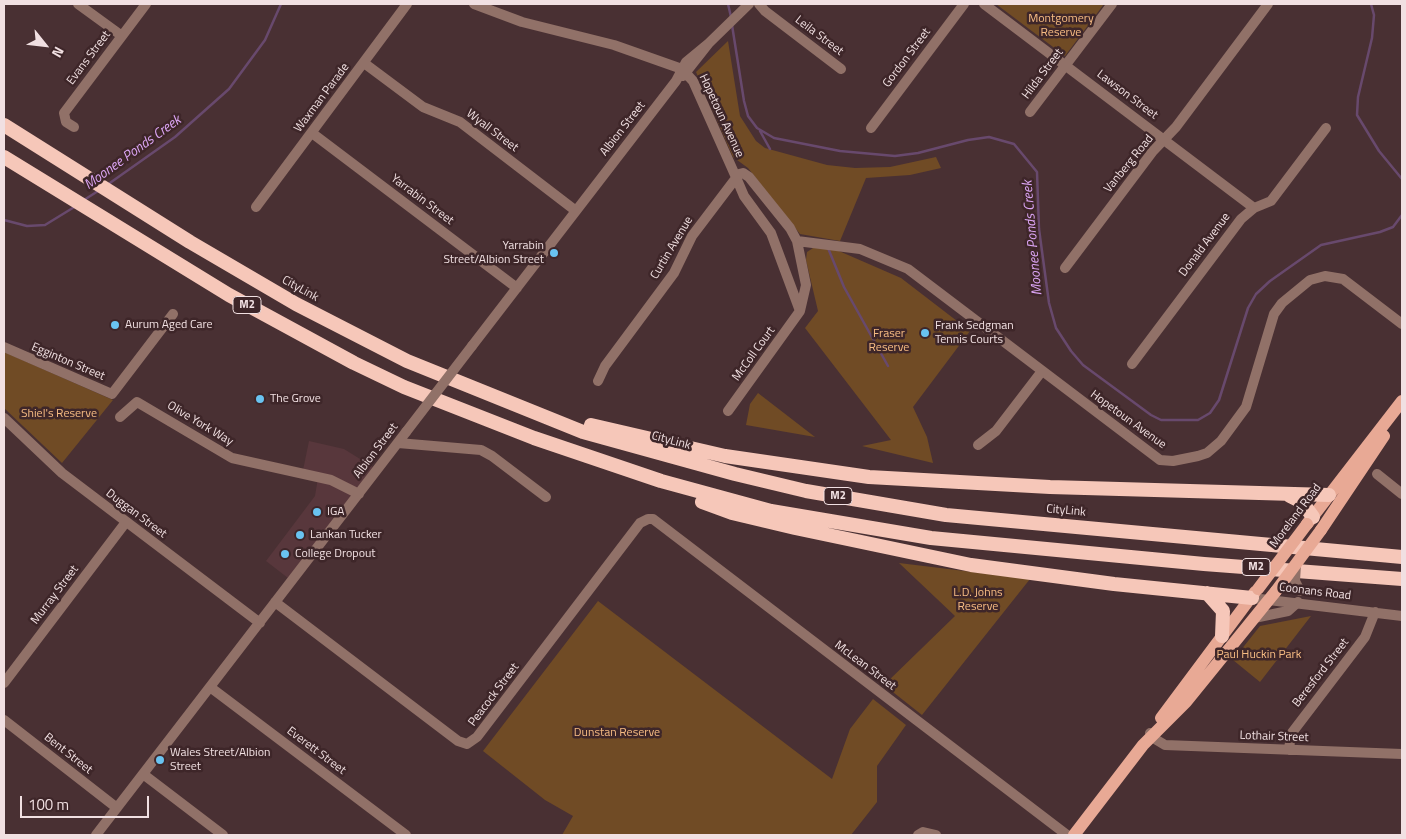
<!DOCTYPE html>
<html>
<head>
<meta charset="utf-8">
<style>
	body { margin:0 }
	#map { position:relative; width:1406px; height:839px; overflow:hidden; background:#493033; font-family:"Titillium Web",sans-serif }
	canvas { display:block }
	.frame { position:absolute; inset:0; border:5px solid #f1e0e2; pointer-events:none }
	.north { position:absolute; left:20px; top:20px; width:50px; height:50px; -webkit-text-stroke:4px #3e2629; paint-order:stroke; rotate:119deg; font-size:14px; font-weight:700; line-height:20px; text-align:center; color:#f1e0e2 }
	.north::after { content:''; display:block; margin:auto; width:18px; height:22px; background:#f1e0e2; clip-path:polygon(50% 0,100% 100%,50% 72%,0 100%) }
	.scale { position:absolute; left:20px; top:796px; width:129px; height:22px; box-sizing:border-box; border:2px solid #f1e0e2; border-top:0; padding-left:6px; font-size:15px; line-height:18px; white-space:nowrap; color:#f1e0e2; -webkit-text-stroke:4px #3e2629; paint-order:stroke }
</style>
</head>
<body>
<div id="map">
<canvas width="1406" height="839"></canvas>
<div class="frame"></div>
<div class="north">N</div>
<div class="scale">100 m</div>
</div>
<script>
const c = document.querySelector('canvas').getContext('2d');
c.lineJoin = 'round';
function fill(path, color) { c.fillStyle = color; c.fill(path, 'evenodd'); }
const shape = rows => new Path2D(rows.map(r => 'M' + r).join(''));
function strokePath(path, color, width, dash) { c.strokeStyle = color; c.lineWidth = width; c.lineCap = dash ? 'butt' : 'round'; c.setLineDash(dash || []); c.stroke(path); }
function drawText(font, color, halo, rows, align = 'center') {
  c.font = font + ' "Titillium Web",sans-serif'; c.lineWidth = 5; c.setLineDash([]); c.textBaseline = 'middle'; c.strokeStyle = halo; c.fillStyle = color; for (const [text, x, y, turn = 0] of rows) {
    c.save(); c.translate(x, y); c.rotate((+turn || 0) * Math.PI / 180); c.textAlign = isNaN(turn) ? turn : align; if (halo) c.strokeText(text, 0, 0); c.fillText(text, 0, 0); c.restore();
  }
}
fill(shape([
	[309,441,344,449,373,467,288,578,266,561,315,496,318,478,302,475]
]), '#58373c');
fill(shape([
	[996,4,1104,4,1065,56],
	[728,41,740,116,756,141,765,148,827,165,855,168,890,167,936,157,941,168,910,175,866,178,840,241,800,234,748,168,733,157,696,72],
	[813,248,832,248,901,278,970,331,913,407,927,437,933,463,862,446,891,440,805,328,818,311,806,260,807,252],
	[4,352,113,400,62,463,4,408],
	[758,393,815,437,746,425,750,404],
	[899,563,1030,579,922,715,884,685,955,616],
	[598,601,832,779,850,729,873,699,906,725,877,766,877,802,851,835,562,835,573,816,545,800,483,751],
	[1311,616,1260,682,1233,660,1260,626]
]), '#704b25');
strokePath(shape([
	[728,4,731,17],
	[1371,4,1374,15,1372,38,1358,97,1357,115,1379,151,1402,179],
	[732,25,744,101,748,116,757,128,774,138,840,151,895,156,918,153,968,140,989,137,1014,144,1037,172,1039,229,1049,303,1056,328,1071,351,1083,365,1151,415,1161,420,1198,420,1210,413,1219,400,1248,308,1256,294,1270,281,1321,245,1380,232,1393,227,1402,215],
	[760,131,770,149],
	[107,185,175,137,229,89,265,40,281,4],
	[84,200,98,191],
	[4,220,27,226,45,225,76,206],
	[828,248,844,287,888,366]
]), '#68496d', 2.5);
strokePath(shape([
	[78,4,122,36],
	[474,4,522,22,614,45,682,69,693,81,735,175,743,173,749,177,790,228,797,241,860,249,908,269,1160,460,1173,461,1198,456,1207,453,1221,441,1246,407,1274,314,1282,303,1310,280,1325,276,1343,279,1402,324],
	[759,4,765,11,841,69],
	[984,4,1254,208],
	[364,63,423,107,460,122,576,211],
	[683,76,709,43,749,4],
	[1030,112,1112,4],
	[74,127,66,122,64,113,146,4],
	[871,128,964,4],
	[312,133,517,288],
	[735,175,744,196,771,233,800,311],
	[256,207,407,4],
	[1065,268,1153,151,1176,127,1268,4],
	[472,346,676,81,686,62,709,43],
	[4,347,112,394,173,314],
	[1132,364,1241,219,1254,208,1271,201,1326,128],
	[598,381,605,366,674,273,692,236,736,178],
	[728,411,800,311,806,285,797,241],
	[120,417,137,402,232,458,331,480,359,494],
	[4,418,62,473,260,623],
	[398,443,481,450,492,456,546,497],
	[978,445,996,431,1042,371],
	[1377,474,1402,494],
	[1252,598,1402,616],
	[275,602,458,741,467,744,477,737,640,523,648,519,653,519,1067,835],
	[1254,618,1288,611,1298,602],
	[4,683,126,522],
	[210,687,406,835],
	[4,720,117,808],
	[1150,733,1155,739,1165,745,1402,754],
	[1289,750,1291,734,1365,637,1375,612],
	[143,774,223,835],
	[96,835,406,432],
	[918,835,923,832,936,835]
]), '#917168', 10);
strokePath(shape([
	[1307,524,1402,401],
	[1321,530,1384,436],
	[1161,718,1255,592],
	[1074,835,1143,745,1186,702,1276,591]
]), '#e8a995', 12);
strokePath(shape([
	[4,125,190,242,296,304,407,361,583,432,735,474,806,491,946,515,1402,557],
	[4,157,229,295,354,363,404,387,534,438,661,481,771,511,931,538,1204,564,1402,579],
	[591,425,725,456,869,477,1050,487,1329,495],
	[1290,496,1302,502,1313,517],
	[702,502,732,513,795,528,971,565,1114,584,1252,598],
	[1207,593,1223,611,1222,636]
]), '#f6c7b9', 14);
strokePath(shape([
	[406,432,472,346],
	[1296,565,1295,581,1300,591]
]), '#917168', 10);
strokePath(shape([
	[1258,589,1307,524],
	[1276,591,1321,530]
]), '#e8a995', 12);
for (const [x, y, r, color] of [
	[554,253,5,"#69c3f1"],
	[115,325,5,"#69c3f1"],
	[925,333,5,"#69c3f1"],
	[260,399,5,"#69c3f1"],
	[317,512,5,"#69c3f1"],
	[300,535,5,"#69c3f1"],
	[285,554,5,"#69c3f1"],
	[160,760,5,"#69c3f1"]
]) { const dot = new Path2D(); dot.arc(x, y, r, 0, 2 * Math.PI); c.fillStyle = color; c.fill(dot); strokePath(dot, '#3e2629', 2); }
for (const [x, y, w] of [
	[247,305,28],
	[838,496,28],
	[1256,567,28]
]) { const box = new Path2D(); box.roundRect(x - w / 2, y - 8.5, w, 17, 4); c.fillStyle = '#3e2629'; c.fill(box); strokePath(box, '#f1e0e2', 1); }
drawText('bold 11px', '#f1e0e2', null, [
	["M2",247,305],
	["M2",838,496],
	["M2",1256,567]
]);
drawText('12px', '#f7bc83', '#3e2629', [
	["Montgomery",1061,19],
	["Reserve",1061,33],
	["Fraser",889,334],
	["Reserve",889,348],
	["Shiel's Reserve",59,414],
	["L.D. Johns",978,593],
	["Reserve",978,607],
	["Paul Huckin Park",1259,655],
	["Dunstan Reserve",617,733]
]);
drawText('12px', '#f1e0e2', '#3e2629', [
	["Leila Street",819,36,37],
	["Evans Street",89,58,-53],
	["Gordon Street",907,58,-53],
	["Hilda Street",1043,74,-53],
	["Lawson Street",1127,95,37],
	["Waxman Parade",322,98,-53],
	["Hopetoun Avenue",721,116,65],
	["Albion Street",623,129,-52],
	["Wyall Street",492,131,37],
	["Vanberg Road",1129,164,-51],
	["Yarrabin Street",422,200,37],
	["Donald Avenue",1205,245,-53],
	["Curtin Avenue",672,248,-59],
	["CityLink",300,289,29],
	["McColl Court",754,354,-54],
	["Egginton Street",68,362,23],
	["Hopetoun Avenue",1128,420,36],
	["Olive York Way",200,424,31],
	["CityLink",671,441,15],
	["Albion Street",376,451,-53],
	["CityLink",1066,511,5],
	["Duggan Street",136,514,37],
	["Moreland Road",1296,516,-53],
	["Coonans Road",1315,592,7],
	["Murray Street",55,595,-53],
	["McLean Street",865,666,37],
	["Beresford Street",1321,673,-52],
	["Peacock Street",494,695,-53],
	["Lothair Street",1274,737,2],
	["Everett Street",316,751,37],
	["Bent Street",68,754,38]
]);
drawText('12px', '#f1e0e2', '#3e2629', [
	["Yarrabin",544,246,"right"],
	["Street/Albion Street",544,260,"right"],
	["Aurum Aged Care",125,325],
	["Frank Sedgman",935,326],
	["Tennis Courts",935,340],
	["The Grove",270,399],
	["IGA",327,512],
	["Lankan Tucker",310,535],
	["College Dropout",295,554],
	["Wales Street/Albion",170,753],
	["Street",170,767]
], 'left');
drawText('italic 14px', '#dda6f6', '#3e2629', [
	["Moonee Ponds Creek",133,153,-36],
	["Moonee Ponds Creek",1033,238,-95]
]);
</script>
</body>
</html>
